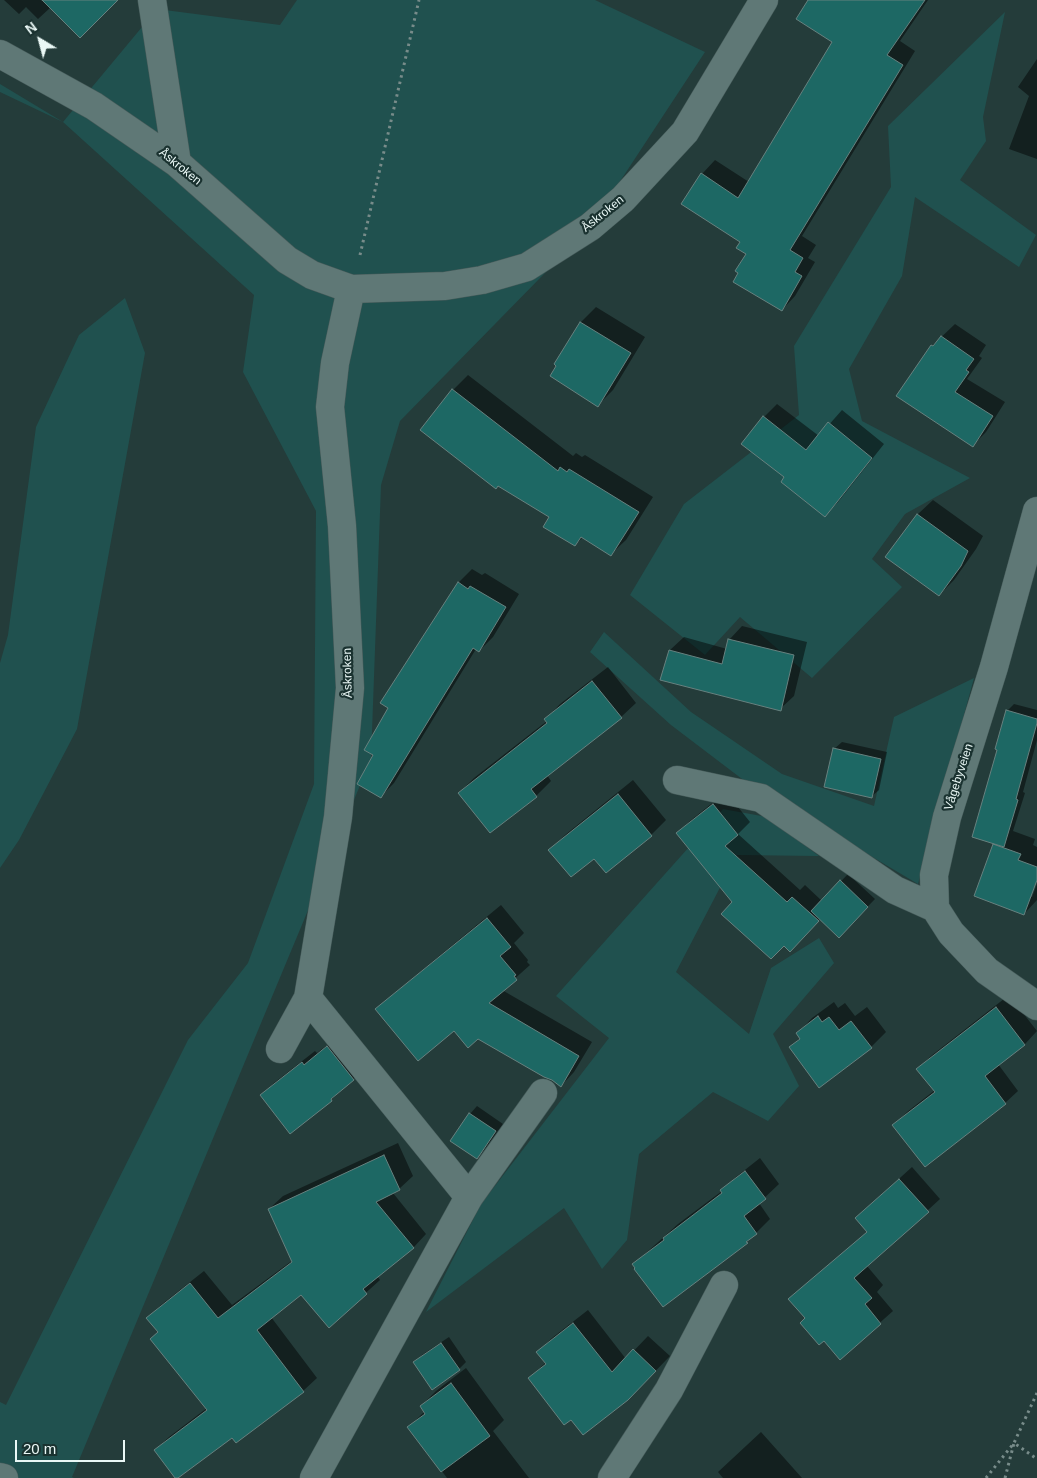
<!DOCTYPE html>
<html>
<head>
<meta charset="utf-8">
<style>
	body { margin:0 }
	#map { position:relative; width:1037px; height:1478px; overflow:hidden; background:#243c3a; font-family:Helvetica,sans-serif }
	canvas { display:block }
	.north { position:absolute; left:15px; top:15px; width:50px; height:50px; -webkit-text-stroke:4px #1a3230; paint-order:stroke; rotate:323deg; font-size:14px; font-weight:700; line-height:20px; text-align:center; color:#eaf8f6 }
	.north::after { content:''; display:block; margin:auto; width:18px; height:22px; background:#eaf8f6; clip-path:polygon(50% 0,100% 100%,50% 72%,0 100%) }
	.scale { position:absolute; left:15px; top:1440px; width:110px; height:22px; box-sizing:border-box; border:2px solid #eaf8f6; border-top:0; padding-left:6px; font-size:15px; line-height:18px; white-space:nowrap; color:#eaf8f6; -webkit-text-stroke:4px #1a3230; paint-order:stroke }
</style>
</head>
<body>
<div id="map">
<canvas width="1037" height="1478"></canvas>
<div class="north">N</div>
<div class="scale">20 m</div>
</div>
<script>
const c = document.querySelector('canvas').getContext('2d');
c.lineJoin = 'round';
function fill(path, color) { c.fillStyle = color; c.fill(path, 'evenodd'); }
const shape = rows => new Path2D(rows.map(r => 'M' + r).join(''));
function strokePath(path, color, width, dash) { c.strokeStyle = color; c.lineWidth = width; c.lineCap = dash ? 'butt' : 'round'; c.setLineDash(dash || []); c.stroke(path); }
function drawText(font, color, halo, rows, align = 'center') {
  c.font = font + ' Helvetica,sans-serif'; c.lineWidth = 4.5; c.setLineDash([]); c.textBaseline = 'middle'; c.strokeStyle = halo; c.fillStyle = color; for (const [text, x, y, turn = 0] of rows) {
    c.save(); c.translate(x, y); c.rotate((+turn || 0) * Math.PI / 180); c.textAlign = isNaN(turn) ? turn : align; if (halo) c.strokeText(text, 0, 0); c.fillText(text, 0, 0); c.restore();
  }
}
fill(shape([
	[297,0,595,0,705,52,590,227,400,421,381,485,371,759,72,1477,74,1478,0,1478,0,1402,6,1405,188,1040,248,963,314,784,316,511,243,372,254,295,63,122,0,92,0,84,63,122,157,9,280,25],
	[1005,12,983,117,986,141,960,180,1036,235,1019,267,915,197,902,276,849,369,862,421,970,478,905,514,872,559,902,587,812,678,740,617,705,655,630,595,684,504,799,415,794,346,891,187,888,126],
	[125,298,145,353,77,729,19,840,0,868,0,663,8,635,36,427,79,335],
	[604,632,691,712,782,774,874,806,894,717,974,678,918,884,746,782,671,725,590,652],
	[723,809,767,817,819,856,737,855,676,972,749,1034,771,968,819,938,834,963,773,1034,799,1086,768,1121,713,1092,639,1154,627,1240,602,1269,564,1208,426,1312,481,1204,609,1038,556,996]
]), '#20514f');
fill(shape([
	[4,0,116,0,51,7,38,19,26,7,19,14],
	[809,0,928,0,900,41,915,51,802,236,816,245,808,258,815,262,795,296,782,310,702,174,715,160,749,182,834,42],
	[1037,59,1037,159,1009,149,1029,96,1018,87],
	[596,307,645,337,613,390,598,405,556,364,581,322],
	[955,324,986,345,979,356,982,358,967,379,1005,402,986,432,973,445,932,346],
	[468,375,573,456,576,453,582,457,585,455,653,497,626,540,611,554,583,537,575,545,551,517,453,390],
	[777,404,819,436,842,410,884,444,838,502,825,515,786,477,764,417],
	[933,500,983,536,976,549,954,580,939,595,887,557,918,514],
	[472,569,482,575,485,573,519,594,493,637,479,651,476,649,394,783,380,797,374,755,458,583],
	[742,626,807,642,794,696,780,709,662,680,670,650,684,637,727,649,729,640],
	[608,667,636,703,621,717,547,775,551,781,536,796,490,832,459,793,474,778,547,721,546,719,560,704],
	[1014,704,1037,710,1037,740,1023,792,1025,793,1013,831,1035,839,1033,845,1037,847,1037,877,1029,897,1032,897,1037,884,1037,900,1024,914,994,845,996,843,999,749,1007,711],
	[842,742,887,752,879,790,871,797,834,749],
	[633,780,666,820,651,835,606,872,594,857,550,850,565,835],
	[726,792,750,822,738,834,800,890,805,885,822,901,848,874,875,899,839,936,820,918,803,938,733,902,678,833,690,821],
	[501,905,524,933,514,943,528,960,527,962,530,965,502,990,592,1042,574,1072,561,1086,552,1079,478,1038,454,1029,377,1009,391,996],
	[1009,995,1037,1031,1025,1044,998,1064,1018,1091,1005,1103,925,1165,894,1125,907,1112,935,1090,918,1069,931,1056],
	[834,1002,838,1008,845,1003,855,1016,867,1007,886,1032,871,1047,790,1048,801,1037,798,1033,812,1018],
	[340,1035,366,1067,331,1100,261,1096,274,1083,315,1051,317,1053],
	[477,1106,503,1124,484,1150,477,1158,451,1141,470,1114],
	[398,1143,413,1176,399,1189,393,1193,426,1234,413,1248,377,1276,380,1280,329,1326,301,1293,271,1317,317,1378,303,1391,236,1441,232,1436,176,1478,155,1450,169,1437,207,1408,159,1332,148,1318,161,1305,204,1271,232,1305,293,1260,269,1209,283,1196],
	[760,1158,779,1184,759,1203,770,1219,747,1242,663,1305,634,1264,678,1224,722,1191,736,1177],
	[912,1167,940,1199,867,1266,883,1285,877,1292,893,1311,840,1358,806,1318,868,1231,869,1206],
	[588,1310,626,1359,648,1336,670,1356,642,1385,571,1418,530,1378,546,1362,538,1352,552,1338],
	[449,1337,466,1362,459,1369,415,1363,422,1355],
	[466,1368,504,1420,493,1431,529,1478,447,1478,409,1427,425,1411,421,1406,436,1391],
	[761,1432,802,1478,723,1478,718,1472]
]), '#0007');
const building = shape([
	[42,0,118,0,80,38,42,0],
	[808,0,925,0,887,55,903,65,790,250,803,258,795,272,802,276,782,311,733,282,738,273,735,271,746,254,736,248,740,242,681,204,701,173,738,198,832,42,796,19,808,0],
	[580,322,631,353,598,407,550,376,556,366,554,364,580,322],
	[941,336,974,359,966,370,969,372,955,392,993,416,973,447,896,396,931,345,933,346,941,336],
	[452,389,558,471,560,467,567,472,569,469,639,512,611,556,581,537,575,546,543,527,549,517,498,486,496,489,420,430,452,389],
	[763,416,806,450,828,422,872,458,825,517,781,482,784,477,741,444,763,416],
	[917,514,968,551,961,566,939,596,885,557,917,514],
	[458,582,468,589,470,586,506,607,479,652,473,648,381,798,357,784,373,755,364,750,388,708,380,703,458,582],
	[728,639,794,655,781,711,660,680,669,650,722,664,728,639],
	[592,681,622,718,531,789,537,797,490,833,458,793,547,723,544,719,592,681],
	[1006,710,1037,719,1037,723,1016,799,1018,800,1004,847,972,837,997,750,995,749,1006,710],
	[833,748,881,759,872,798,824,787,833,748],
	[618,794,652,836,606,873,594,859,571,877,548,850,618,794],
	[713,804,738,835,725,846,787,902,792,897,819,921,790,952,784,946,771,959,721,914,732,902,676,833,713,804],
	[993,844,1021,854,1018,860,1037,867,1037,880,1024,915,974,896,993,844],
	[840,880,868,907,839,938,811,911,840,880],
	[487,918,511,947,500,956,516,975,514,976,517,980,489,1003,579,1056,561,1087,552,1080,544,1077,478,1039,468,1048,454,1031,418,1061,375,1009,487,918],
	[996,1007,1025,1045,985,1076,1006,1104,925,1167,892,1125,935,1092,916,1069,996,1007],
	[818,1016,822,1022,829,1017,839,1030,851,1021,872,1048,819,1088,789,1047,800,1039,796,1033,818,1016],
	[327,1046,354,1080,331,1099,332,1101,290,1134,260,1095,302,1062,304,1065,327,1046],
	[469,1113,496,1131,477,1159,450,1141,469,1113],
	[384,1155,400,1190,376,1202,414,1248,363,1289,367,1294,329,1328,301,1295,257,1330,304,1392,236,1443,232,1438,178,1478,175,1478,154,1450,207,1410,150,1339,158,1332,146,1318,190,1283,218,1318,292,1262,268,1209,384,1155],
	[745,1171,766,1199,744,1216,757,1234,746,1242,748,1243,663,1307,634,1269,635,1268,632,1264,664,1240,663,1238,722,1193,720,1190,745,1171],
	[899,1179,929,1212,854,1278,872,1298,865,1304,881,1324,840,1360,824,1341,819,1345,800,1323,805,1318,788,1299,867,1232,855,1218,899,1179],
	[573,1323,612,1372,633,1349,656,1371,628,1400,583,1435,571,1420,564,1425,528,1378,546,1364,536,1352,573,1323],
	[441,1343,460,1370,432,1390,413,1362,441,1343],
	[451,1383,490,1436,441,1472,407,1427,425,1414,420,1406,451,1383]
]);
fill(building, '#1d6864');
strokePath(building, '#67817f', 1);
const minor = shape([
	[152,0,177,163],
	[0,54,94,106,177,163,287,260,312,275,351,289,445,286,482,280,527,267,590,227,623,199,685,132,764,0],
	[1037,511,994,667,947,817,934,875,935,908,951,933,987,971,1037,1006],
	[677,780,761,798,895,890,935,908],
	[308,998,469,1197],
	[280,1049,308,998,338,817,350,688,342,526,330,407,335,363,351,289],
	[0,1477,4,1478],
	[314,1478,469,1197,543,1093],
	[612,1478,669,1390,724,1285]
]);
strokePath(minor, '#455a59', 29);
strokePath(shape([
	[360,255,419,0],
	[986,1478,1014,1443,1037,1393],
	[1005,1478,1014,1443,1037,1459]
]), '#788c8a', 3, [2.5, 4]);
strokePath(minor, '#5f7876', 28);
drawText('12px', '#eaf8f6', '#1a3230', [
	["Åskroken",180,167,39],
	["Åskroken",603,214,-39],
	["Åskroken",348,673,-91],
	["Vågebyveien",959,777,-72]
]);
</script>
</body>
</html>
